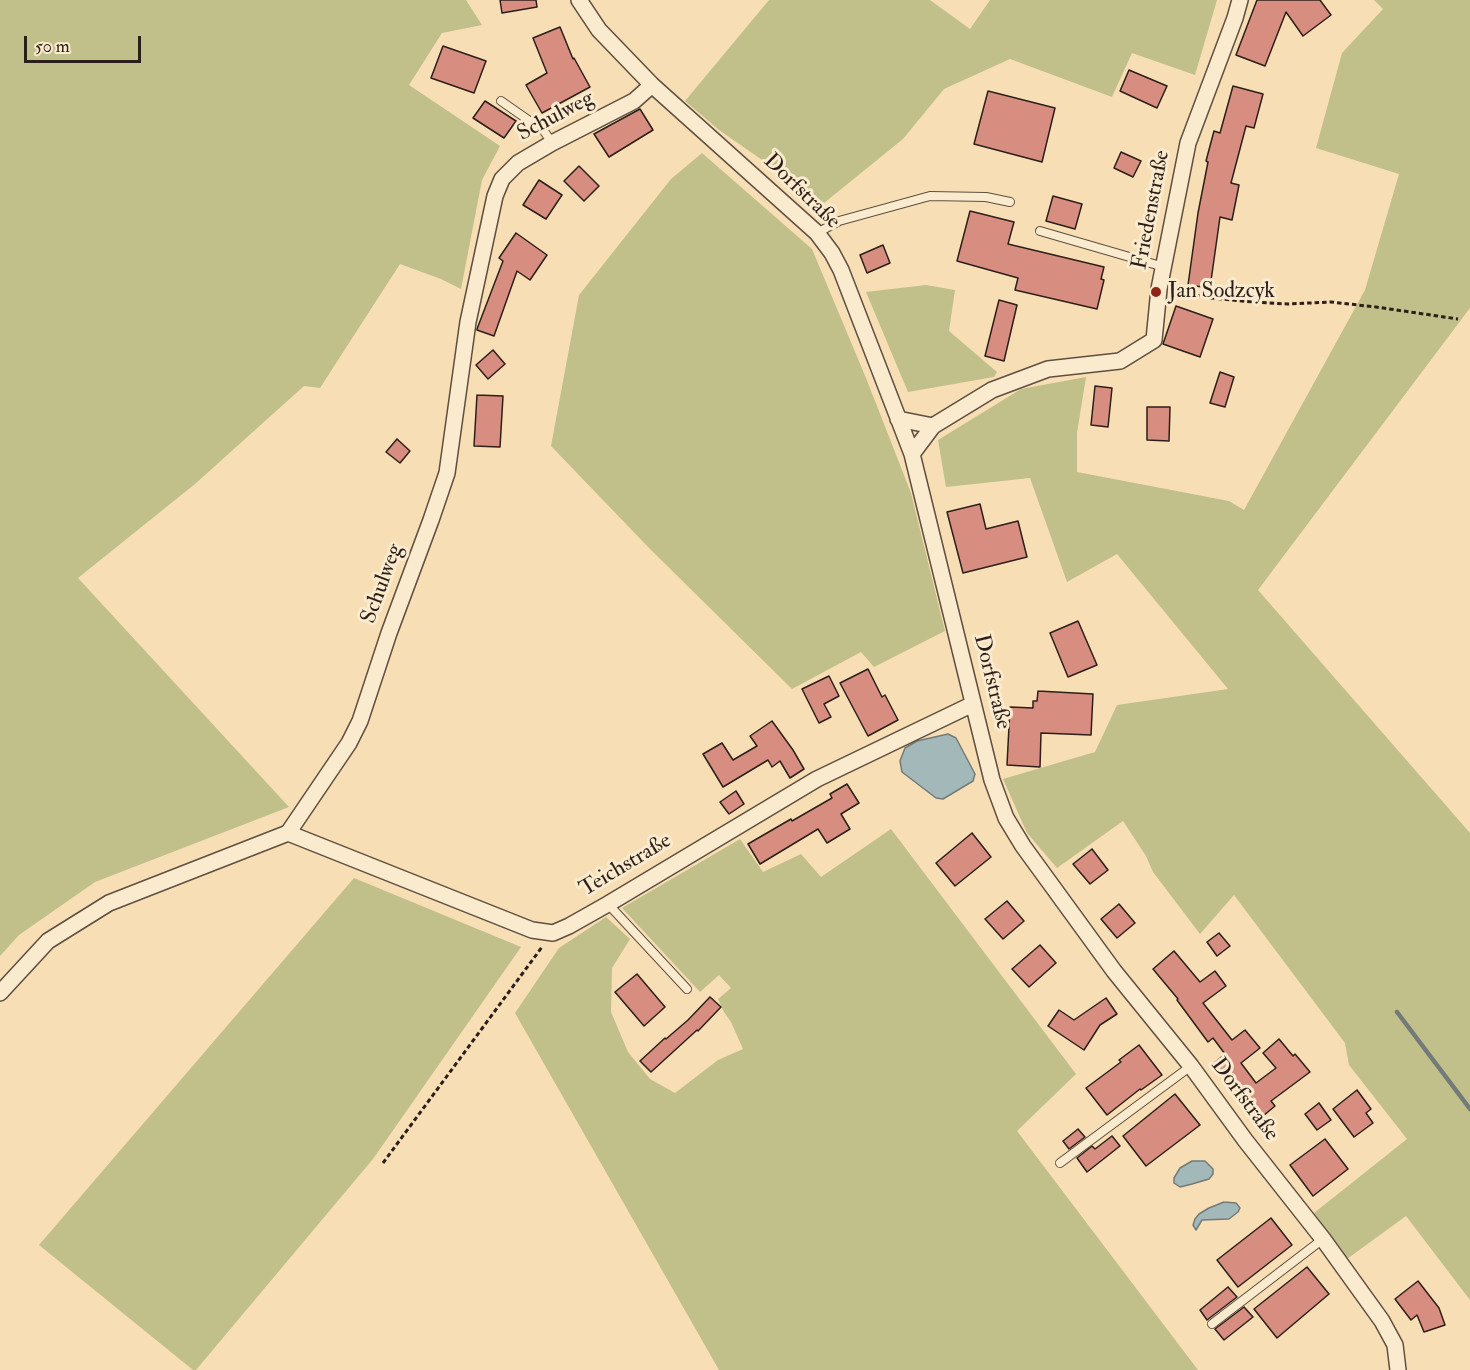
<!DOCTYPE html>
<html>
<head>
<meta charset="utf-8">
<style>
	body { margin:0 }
	#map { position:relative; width:1470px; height:1370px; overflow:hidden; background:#f7deb4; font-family:"IM FELL Double Pica",serif }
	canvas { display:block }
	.scale { position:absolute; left:24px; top:36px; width:117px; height:27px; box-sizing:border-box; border:3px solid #2c1f1a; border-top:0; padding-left:8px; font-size:18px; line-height:21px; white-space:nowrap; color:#2c1f1a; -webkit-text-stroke:4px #faeace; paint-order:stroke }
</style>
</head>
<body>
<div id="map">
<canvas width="1470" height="1370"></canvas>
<div class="scale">50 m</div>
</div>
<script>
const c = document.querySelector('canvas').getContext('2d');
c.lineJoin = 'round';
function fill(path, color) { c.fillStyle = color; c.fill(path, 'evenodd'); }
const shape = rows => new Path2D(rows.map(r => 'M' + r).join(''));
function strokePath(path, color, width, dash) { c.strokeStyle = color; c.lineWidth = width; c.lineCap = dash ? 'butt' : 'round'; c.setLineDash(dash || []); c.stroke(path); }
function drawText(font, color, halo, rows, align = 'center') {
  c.font = font + ' "IM FELL Double Pica",serif'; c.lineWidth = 6; c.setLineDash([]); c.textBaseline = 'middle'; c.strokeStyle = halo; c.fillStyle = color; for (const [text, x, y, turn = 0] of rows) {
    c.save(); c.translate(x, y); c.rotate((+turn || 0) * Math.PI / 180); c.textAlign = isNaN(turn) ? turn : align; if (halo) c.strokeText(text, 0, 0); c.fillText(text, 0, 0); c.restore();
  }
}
fill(shape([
	[0,0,466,0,482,25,442,33,409,85,500,146,482,180,461,289,441,279,400,264,320,388,304,386,195,484,78,578,289,807,95,882,19,935,0,956],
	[769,0,930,0,970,29,990,0,1217,0,1195,75,1132,53,1112,97,1010,59,944,89,903,139,824,203,719,130,685,101],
	[1374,0,1470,0,1470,308,1258,590,1470,833,1470,1300,1406,1216,1347,1259,1314,1213,1407,1139,1349,1065,1345,1043,1234,895,1200,934,1153,872,1146,856,1123,821,1057,868,1027,833,1003,779,1095,752,1117,705,1228,689,1117,554,1067,582,1030,478,946,487,938,440,1021,389,1086,377,1077,433,1077,472,1229,501,1244,510,1365,290,1399,174,1316,148,1342,53,1383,9],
	[702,153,812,249,866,378,911,493,945,631,874,667,861,652,792,689,650,549,551,446,579,295,671,179],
	[926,285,955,290,949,331,997,372,994,377,908,392,866,292],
	[891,829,1076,1074,1017,1131,1198,1370,719,1370,515,1013,559,948,606,917,630,939,612,968,611,1012,628,1052,650,1079,675,1093,718,1060,743,1049,731,1022,724,1012,718,999,731,988,719,975,700,992,622,908,740,839,763,872,801,854,821,877],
	[354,878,521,947,373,1159,196,1370,193,1370,39,1245]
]), '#c1c08a');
const water = shape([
	[948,734,956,738,975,774,973,781,943,799,936,798,902,772,900,761,905,748,917,741,948,734],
	[1192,1161,1205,1161,1213,1169,1213,1174,1209,1179,1192,1184,1180,1187,1174,1183,1174,1178,1180,1168,1192,1161],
	[1224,1202,1236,1203,1240,1208,1238,1212,1229,1219,1202,1220,1196,1230,1193,1225,1195,1219,1199,1214,1209,1208,1224,1202]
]);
fill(water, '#a3b9b9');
strokePath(water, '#737b79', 1.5);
strokePath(shape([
	[1397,1012,1470,1109]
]), '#737b79', 4.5);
const building = shape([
	[500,0,536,0,537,7,502,13,500,0],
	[1257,0,1320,0,1331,15,1303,36,1286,12,1265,66,1236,55,1257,0],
	[560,27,573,59,574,58,590,87,542,113,526,85,547,73,533,38,560,27],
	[443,46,486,61,474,93,431,78,443,46],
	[1129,70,1167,86,1157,108,1120,91,1129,70],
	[1233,86,1263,94,1254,128,1246,126,1231,183,1239,185,1232,220,1220,217,1210,288,1188,285,1198,213,1208,162,1206,161,1214,131,1220,133,1233,86],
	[988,91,1055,108,1042,162,974,144,988,91],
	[485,101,516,121,504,138,473,118,485,101],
	[640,109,653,130,609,157,594,134,640,109],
	[1121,152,1141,161,1133,177,1114,168,1121,152],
	[579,166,599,186,584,201,564,181,579,166],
	[539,180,562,195,546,219,523,205,539,180],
	[1053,196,1082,204,1075,229,1046,221,1053,196],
	[970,211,1014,222,1008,244,1104,267,1101,279,1104,280,1097,309,1015,290,1018,278,957,261,970,211],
	[516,233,547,255,530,280,517,271,494,336,477,330,477,329,503,261,499,258,516,233],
	[883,245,890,263,867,273,860,255,883,245],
	[999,300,1017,305,1004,361,985,356,999,300],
	[1176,306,1213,319,1200,357,1163,344,1176,306],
	[493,350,505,364,488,379,476,365,493,350],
	[1220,372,1234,377,1225,407,1210,403,1220,372],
	[1095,386,1112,388,1108,427,1091,425,1095,386],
	[477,395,503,396,500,447,474,446,477,395],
	[1147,407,1170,407,1169,441,1147,440,1147,407],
	[397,439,410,451,400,463,386,452,397,439],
	[980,504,986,529,1018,521,1027,557,963,573,947,512,980,504],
	[1078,621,1097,665,1068,677,1050,633,1078,621],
	[868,669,882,697,885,695,898,720,868,736,840,683,868,669],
	[829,676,839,696,824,704,831,717,819,723,802,689,829,676],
	[1038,691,1093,694,1091,735,1041,733,1040,767,1007,765,1010,707,1033,708,1033,701,1037,701,1038,691],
	[772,721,793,750,804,769,790,778,780,761,772,767,768,760,723,787,703,754,722,743,733,760,757,746,750,736,772,721],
	[847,784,859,803,841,814,850,829,827,843,818,829,760,864,748,844,791,819,792,821,832,798,830,794,847,784],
	[736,791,744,804,729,814,720,802,736,791],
	[972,833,991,857,955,886,936,863,972,833],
	[1092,849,1108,870,1090,884,1073,864,1092,849],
	[1007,901,1024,921,1003,939,985,919,1007,901],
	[1119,904,1135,923,1117,938,1101,919,1119,904],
	[1219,933,1230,946,1217,956,1207,942,1219,933],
	[1040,945,1056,963,1029,987,1012,969,1040,945],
	[1174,951,1200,982,1215,971,1226,986,1203,1003,1232,1040,1245,1030,1260,1048,1241,1063,1256,1083,1276,1068,1263,1053,1279,1039,1293,1056,1295,1054,1310,1072,1271,1101,1275,1106,1257,1121,1213,1064,1225,1054,1213,1038,1208,1042,1177,1000,1178,999,1153,969,1174,951],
	[637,974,665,1007,644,1026,615,992,637,974],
	[710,997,721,1007,698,1031,697,1030,651,1072,640,1061,665,1038,666,1039,688,1020,710,997],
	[1106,998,1117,1014,1100,1025,1084,1050,1048,1026,1059,1010,1074,1020,1106,998],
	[1139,1045,1162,1075,1141,1090,1140,1089,1107,1115,1086,1088,1121,1062,1119,1060,1139,1045],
	[1357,1090,1371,1109,1366,1113,1373,1123,1354,1137,1333,1109,1357,1090],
	[1175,1094,1200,1125,1146,1166,1123,1136,1175,1094],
	[1319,1103,1331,1120,1317,1130,1305,1114,1319,1103],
	[1078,1129,1085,1137,1069,1149,1063,1141,1078,1129],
	[1112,1136,1120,1146,1087,1172,1077,1158,1092,1146,1095,1149,1112,1136],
	[1325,1139,1348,1169,1313,1196,1290,1165,1325,1139],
	[1271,1218,1292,1245,1238,1287,1217,1260,1271,1218],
	[1307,1267,1329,1294,1277,1338,1254,1309,1307,1267],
	[1418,1281,1439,1308,1445,1325,1424,1332,1417,1315,1411,1320,1395,1299,1418,1281],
	[1228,1287,1237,1297,1207,1320,1200,1310,1228,1287],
	[1244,1307,1253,1317,1224,1340,1215,1329,1244,1307]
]);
fill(building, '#d78e81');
strokePath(building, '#2c1f1a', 1.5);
const service = shape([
	[501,101,544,131,552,143],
	[1040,231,1164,267],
	[817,233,839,221,930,196,986,197,1010,202],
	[608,904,687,989],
	[1060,1163,1191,1066],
	[1212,1324,1323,1239]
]);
const minor = shape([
	[579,0,599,30,652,85,817,233,832,253,841,270,912,454,992,780,1006,818,1023,846,1114,971,1191,1066,1245,1140,1323,1239,1382,1321,1395,1345,1398,1370],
	[898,419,933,426],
	[912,454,933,426,992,390,1048,369,1120,361,1154,340,1159,289,1188,143,1235,18,1240,0],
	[288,833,532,930,553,933,569,926,608,904,817,779,973,704],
	[0,993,48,941,109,903,288,833,349,743,360,721,389,633,431,520,447,473,468,322,495,196,502,179,518,163,552,143,634,101,652,85]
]);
strokePath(service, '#5f4f40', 10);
strokePath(minor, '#5f4f40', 18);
strokePath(shape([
	[1173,291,1211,298,1253,302,1288,304,1331,302,1376,307,1458,319],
	[383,1163,542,947]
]), '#2c1f1a', 3, [4.5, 3]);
strokePath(service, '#faeace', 8);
strokePath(minor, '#faeace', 15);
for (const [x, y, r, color] of [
	[1156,292,6,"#8f2418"]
]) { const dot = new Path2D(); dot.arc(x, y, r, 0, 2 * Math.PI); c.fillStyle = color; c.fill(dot); strokePath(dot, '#faeace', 2); }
drawText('22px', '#2c1f1a', '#faeace', [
	["Schulweg",556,117,-28],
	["Dorfstraße",801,192,44],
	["Friedenstraße",1152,210,-79],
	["Schulweg",383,584,-70],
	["Dorfstraße",991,682,76],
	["Teichstraße",626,866,-31],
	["Dorfstraße",1244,1100,53]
]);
drawText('22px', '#2c1f1a', '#faeace', [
	["Jan Sodzcyk",1168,292]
], 'left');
</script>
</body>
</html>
